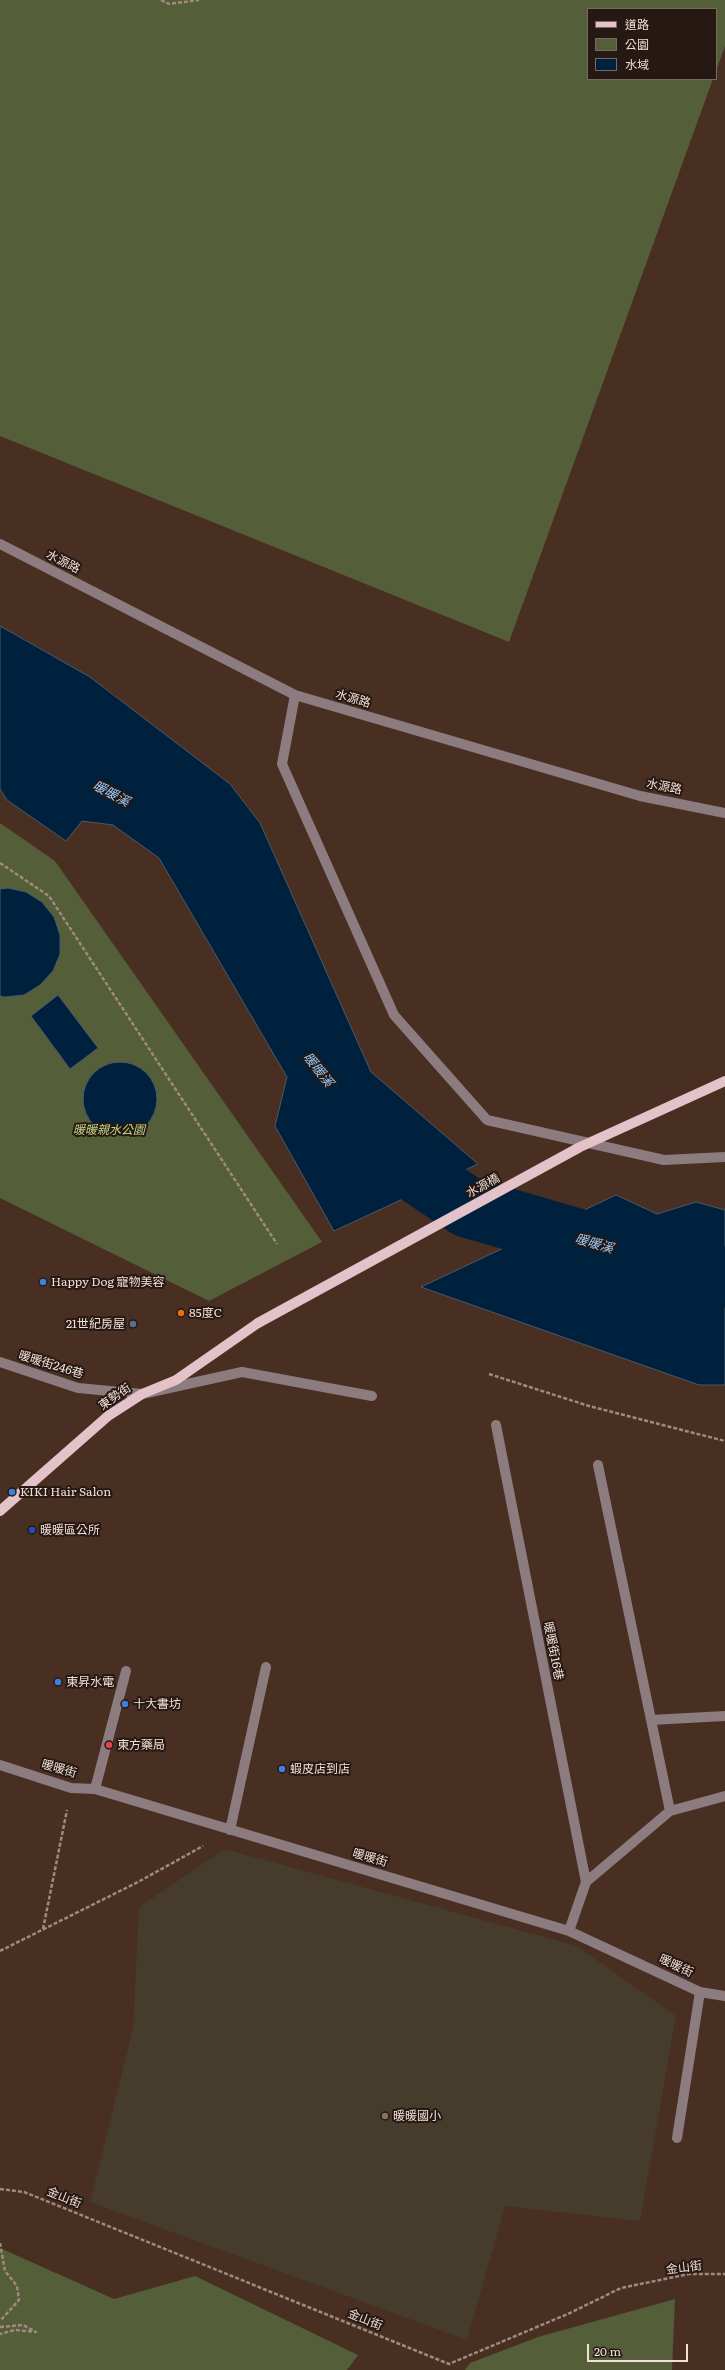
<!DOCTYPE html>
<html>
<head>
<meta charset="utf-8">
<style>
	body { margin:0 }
	#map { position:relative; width:725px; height:2370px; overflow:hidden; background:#492e22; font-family:Literata,"Noto Sans TC",serif }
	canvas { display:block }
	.legend { position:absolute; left:587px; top:8px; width:130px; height:72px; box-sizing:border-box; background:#261914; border:1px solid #776862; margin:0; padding:5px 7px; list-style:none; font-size:12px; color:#f1dfd7 }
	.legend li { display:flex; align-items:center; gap:8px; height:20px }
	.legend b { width:20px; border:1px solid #776862 }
	.scale { position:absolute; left:587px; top:2344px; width:101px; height:18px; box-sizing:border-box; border:2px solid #f1dfd7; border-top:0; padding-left:5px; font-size:12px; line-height:14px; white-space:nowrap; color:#f1dfd7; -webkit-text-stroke:3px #261914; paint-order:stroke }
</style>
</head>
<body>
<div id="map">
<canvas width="725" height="2370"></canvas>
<ul class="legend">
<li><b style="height:5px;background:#e3c2c9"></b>道路</li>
<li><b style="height:11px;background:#545e38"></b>公園</li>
<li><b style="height:11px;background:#00213d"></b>水域</li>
</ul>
<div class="scale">20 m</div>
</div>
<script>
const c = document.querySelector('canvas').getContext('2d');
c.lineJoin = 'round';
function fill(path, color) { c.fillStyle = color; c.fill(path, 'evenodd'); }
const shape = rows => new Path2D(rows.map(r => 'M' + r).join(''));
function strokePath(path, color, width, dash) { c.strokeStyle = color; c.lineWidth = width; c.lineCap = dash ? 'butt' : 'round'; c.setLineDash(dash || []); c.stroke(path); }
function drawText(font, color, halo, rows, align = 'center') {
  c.font = font + ' Literata,"Noto Sans TC",serif'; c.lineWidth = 4; c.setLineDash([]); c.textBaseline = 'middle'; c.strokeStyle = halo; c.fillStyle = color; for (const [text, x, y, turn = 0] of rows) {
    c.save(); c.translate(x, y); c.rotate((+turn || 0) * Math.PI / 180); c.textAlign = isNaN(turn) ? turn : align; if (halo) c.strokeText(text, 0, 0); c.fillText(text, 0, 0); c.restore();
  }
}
fill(shape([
	[225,1849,577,1946,676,2016,640,2221,505,2206,467,2340,90,2202,133,2029,139,1907]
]), '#453c2b');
fill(shape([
	[0,0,725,0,725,46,716,71,716,9,588,9,588,79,713,79,509,642,0,436],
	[0,823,55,861,322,1242,209,1301,0,1198],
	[0,2248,114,2299,195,2276,358,2355,347,2370,0,2370],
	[675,2299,672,2370,465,2370,470,2363,538,2337]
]), '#545e38');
const water = shape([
	[0,626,90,677,230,784,260,823,371,1072,478,1164,334,1231,275,1126,287,1077,159,858,113,825,82,821,66,841,7,800,0,789,0,626],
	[8,888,26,892,42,902,54,917,60,935,60,954,53,971,40,985,24,995,5,997,0,996,0,889,8,888],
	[58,995,98,1048,70,1069,31,1016,58,995],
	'83 1099a37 37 0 1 1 74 0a37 37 0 1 1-74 0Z',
	[616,1195,657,1214,696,1202,725,1210,725,1385,699,1385,421,1287,616,1195]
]);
fill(water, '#00213d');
strokePath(water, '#485a6b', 1);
strokePath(shape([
	[370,1131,411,1169,467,1207,694,1273,725,1277]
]), '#00213d', 61);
strokePath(shape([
	[161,0,169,4,199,0],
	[0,863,49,896,277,1244],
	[489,1374,589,1406,725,1441],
	[43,1929,67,1810],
	[0,1951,138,1882,203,1846],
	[0,2189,24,2192,449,2364,570,2313,621,2288,689,2274,725,2274],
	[0,2243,5,2271,17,2286,19,2300,0,2321],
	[0,2327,23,2325,36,2332,15,2330,0,2334]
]), '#a0897f', 2.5, [4, 2]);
strokePath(shape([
	[0,544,295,695,640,796,725,813],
	[295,695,282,764,394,1015,487,1120,664,1160,725,1157],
	[0,1362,78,1388,142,1394,242,1372,372,1396],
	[496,1425,586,1882],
	[598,1465,670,1811],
	[651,1720,725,1716],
	[0,1765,71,1788,95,1789,569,1931,700,1992,725,1996],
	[95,1789,126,1671],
	[230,1830,266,1667],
	[569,1931,586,1882,670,1811,725,1796],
	[677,2138,700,1992]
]), '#8c7c7f', 10);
strokePath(shape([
	[0,1511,108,1416,142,1394,176,1380,258,1323]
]), '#e3c2c9', 10);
strokePath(shape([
	[258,1323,580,1147,725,1081]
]), '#e3c2c9', 10);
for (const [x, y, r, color] of [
	[43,1282,4,"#3f7fe0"],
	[181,1313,4,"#e8710a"],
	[133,1324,4,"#5c6f8a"],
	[12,1492,4,"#3f7fe0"],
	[32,1530,4,"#1a4fb4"],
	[58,1682,4,"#3f7fe0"],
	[125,1704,4,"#3f7fe0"],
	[109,1745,4,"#e0444e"],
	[282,1769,4,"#3f7fe0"],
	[385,2116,4,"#8d6e63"]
]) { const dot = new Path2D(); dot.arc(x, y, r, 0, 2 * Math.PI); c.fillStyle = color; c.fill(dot); strokePath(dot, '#261914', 1.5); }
drawText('12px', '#f1dfd7', '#261914', [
	["水源路",63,562,27],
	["水源路",353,699,16],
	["水源路",664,787,11],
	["水源橋",483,1186,-29],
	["暖暖街246巷",51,1365,17],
	["東勢街",115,1397,-35],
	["暖暖街16巷",553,1651,79],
	["暖暖街",59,1769,16],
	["暖暖街",370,1858,16],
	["暖暖街",676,1966,25],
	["金山街",64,2198,22],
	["金山街",684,2268,-7],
	["金山街",365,2320,22]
]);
drawText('italic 12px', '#c2d784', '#261914', [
	["暖暖親水公園",109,1130]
]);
drawText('12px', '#f1dfd7', '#261914', [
	["Happy Dog 寵物美容",51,1282],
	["85度C",189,1313],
	["21世紀房屋",125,1324,"right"],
	["KIKI Hair Salon",20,1492],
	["暖暖區公所",40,1530],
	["東昇水電",66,1682],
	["十大書坊",133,1704],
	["東方藥局",117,1745],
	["蝦皮店到店",290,1769],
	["暖暖國小",393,2116]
], 'left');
drawText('italic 13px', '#99cdff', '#261914', [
	["暖暖溪",111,794,28],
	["暖暖溪",318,1070,52],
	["暖暖溪",594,1244,16]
]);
</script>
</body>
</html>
